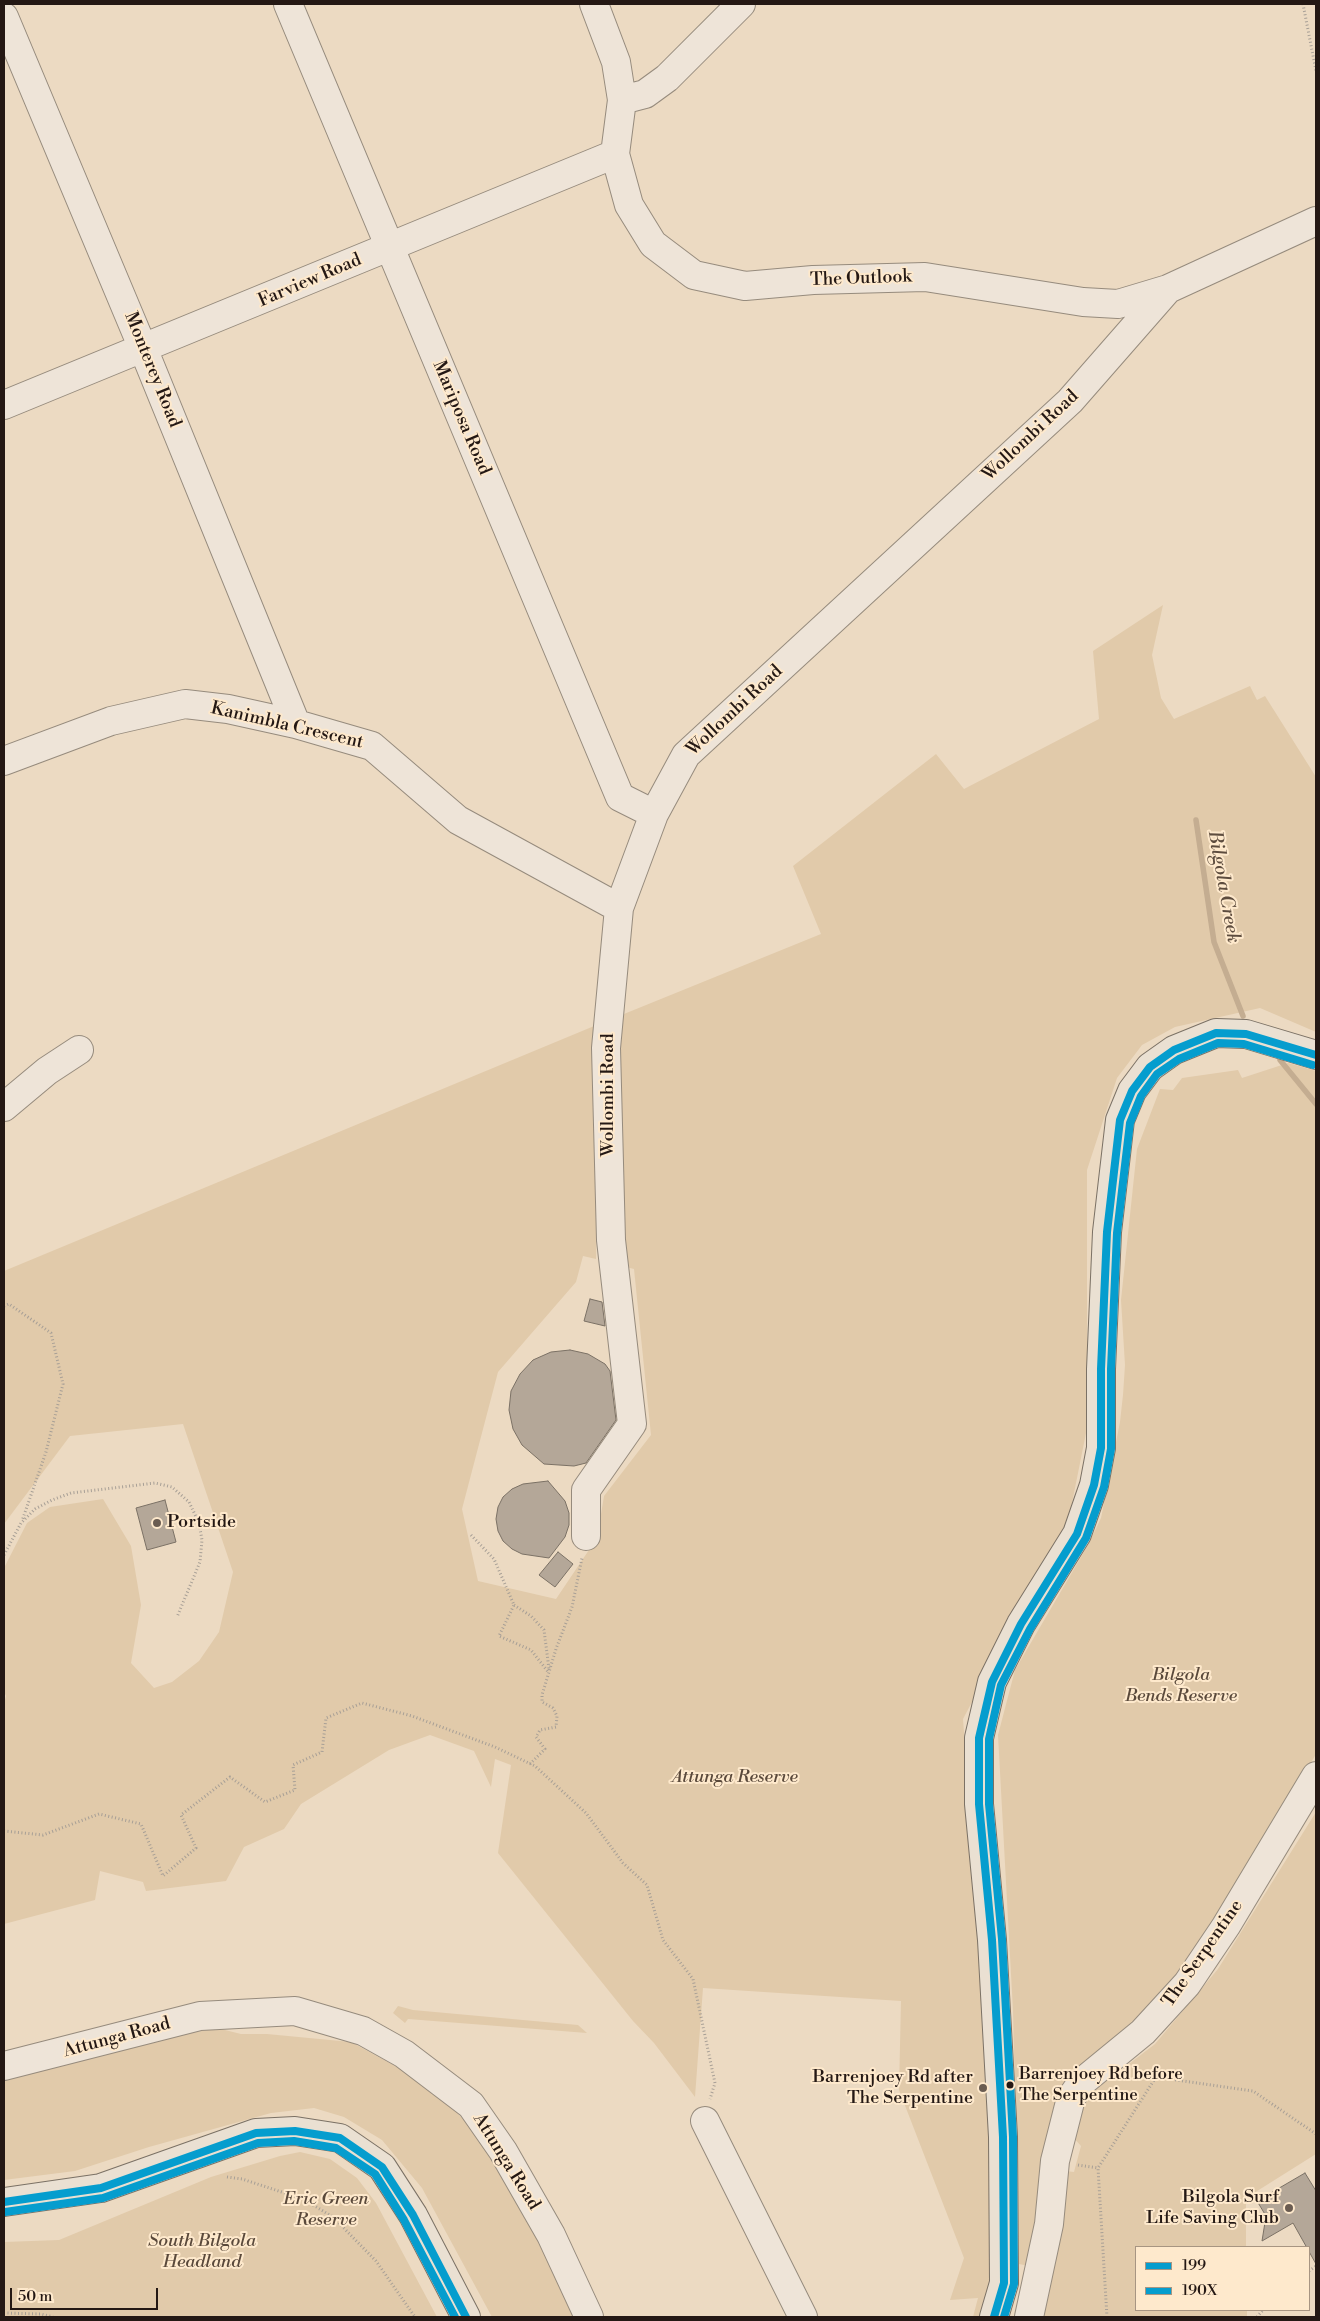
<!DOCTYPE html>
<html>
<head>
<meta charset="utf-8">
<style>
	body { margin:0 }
	#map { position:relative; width:1320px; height:2321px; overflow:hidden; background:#ecdac2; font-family:"Libre Bodoni",serif }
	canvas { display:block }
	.frame { position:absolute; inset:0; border:5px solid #241814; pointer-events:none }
	.legend { position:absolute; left:1135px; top:2246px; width:175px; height:65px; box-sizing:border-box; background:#fee9cc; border:1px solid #a79582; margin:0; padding:6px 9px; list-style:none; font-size:15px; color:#241814 }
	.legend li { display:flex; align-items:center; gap:10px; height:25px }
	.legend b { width:25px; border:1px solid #a79582 }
	.scale { position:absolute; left:10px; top:2288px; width:148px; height:22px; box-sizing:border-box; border:2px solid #241814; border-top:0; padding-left:6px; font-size:15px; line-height:18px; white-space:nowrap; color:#241814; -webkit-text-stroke:4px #fee9cc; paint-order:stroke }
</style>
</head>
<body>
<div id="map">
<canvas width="1320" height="2321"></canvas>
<div class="frame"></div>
<ul class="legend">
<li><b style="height:6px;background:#059dce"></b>199</li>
<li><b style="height:6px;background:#059dce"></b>190X</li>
</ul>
<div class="scale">50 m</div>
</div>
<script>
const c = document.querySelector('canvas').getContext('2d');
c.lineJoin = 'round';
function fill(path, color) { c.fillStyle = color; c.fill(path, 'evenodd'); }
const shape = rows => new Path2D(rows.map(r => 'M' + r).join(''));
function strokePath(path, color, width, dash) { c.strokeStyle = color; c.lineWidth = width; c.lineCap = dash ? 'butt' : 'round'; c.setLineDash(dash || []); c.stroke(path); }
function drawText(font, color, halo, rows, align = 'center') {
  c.font = font + ' "Libre Bodoni",serif'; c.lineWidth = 4; c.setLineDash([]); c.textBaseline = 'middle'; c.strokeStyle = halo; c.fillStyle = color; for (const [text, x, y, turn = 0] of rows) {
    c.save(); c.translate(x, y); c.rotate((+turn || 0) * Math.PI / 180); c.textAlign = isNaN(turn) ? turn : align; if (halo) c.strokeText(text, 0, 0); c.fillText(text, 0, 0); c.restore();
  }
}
fill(shape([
	[1163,605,1152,655,1161,698,1174,719,1250,686,1257,700,1265,696,1316,777,1316,1032,1260,1008,1175,1027,1142,1045,1117,1078,1087,1170,1087,1428,1069,1518,963,1719,984,2007,993,2231,992,2289,987,2317,973,2317,978,2298,950,2300,964,2258,899,2090,901,2001,703,1988,695,2097,654,2043,633,2021,498,1853,511,1765,495,1759,491,1787,474,1751,430,1735,389,1750,301,1804,284,1829,244,1847,226,1881,146,1891,143,1882,100,1871,95,1900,4,1924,4,1703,6,1696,4,1692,4,1568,27,1523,50,1507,103,1499,131,1546,141,1605,131,1663,154,1688,172,1682,199,1661,219,1632,233,1572,183,1424,70,1436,4,1524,4,1271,599,1024,596,1259,583,1256,576,1282,498,1372,462,1509,478,1581,556,1599,597,1538,604,1496,651,1435,634,1269,610,1263,619,1016,821,934,793,866,936,754,964,789,1099,719,1093,651],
	[1288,1063,1316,1071,1316,1754,1208,1940,1154,2003,1078,2070,1029,2266,1019,2264,1013,2011,998,1735,1015,1670,1088,1545,1101,1518,1120,1422,1123,1395,1125,1365,1121,1300,1137,1149,1160,1089,1173,1090,1182,1078,1238,1070,1242,1078],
	[1316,1812,1316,2154,1246,2198,1246,2247,1136,2247,1136,2310,1247,2310,1247,2317,1035,2317,1065,2171,1074,2172,1081,2146,1072,2136,1079,2111,1095,2090,1155,2044,1218,1969],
	[398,2006,413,2010,578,2025,587,2033,408,2019,405,2023,393,2013],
	[217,2028,241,2034,267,2034,351,2042,428,2084,480,2136,547,2251,580,2317,492,2317,422,2188,382,2140,344,2117,314,2108,271,2113,149,2147,75,2171,4,2180,4,2077,125,2046],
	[300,2152,330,2159,357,2178,376,2203,437,2317,4,2317,4,2242,59,2240,211,2177,280,2156]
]), '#e1caaa');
strokePath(shape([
	[1196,820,1214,942,1243,1016],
	[1280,1060,1316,1104]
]), '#c4ad91', 5.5);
const building = shape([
	[590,1299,602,1302,605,1326,584,1321,590,1299],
	[570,1350,588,1354,605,1364,610,1371,616,1420,586,1463,574,1466,544,1464,522,1445,513,1429,509,1410,511,1391,520,1374,533,1360,551,1352,570,1350],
	[548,1481,565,1501,569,1513,569,1525,565,1537,549,1558,522,1554,512,1549,503,1541,498,1531,496,1519,498,1507,503,1497,512,1489,523,1484,548,1481],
	[165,1500,176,1542,147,1550,136,1508,165,1500],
	[558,1552,573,1564,555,1587,539,1575,558,1552],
	[1305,2173,1316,2191,1316,2264,1293,2223,1262,2241,1266,2216,1257,2201,1305,2173]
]);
fill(building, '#b4a798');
strokePath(building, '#7b7165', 1);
const minor = shape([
	[288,4,620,797,654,814],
	[594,4,616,62,622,100,615,154,629,205,653,244,694,275,745,286,813,280,925,277,1083,302,1118,304,1168,289,1316,221],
	[4,17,147,358,296,724],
	[622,100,645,94,667,78,741,4],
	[4,405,615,154],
	[4,761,111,721,185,704,228,709,296,724,372,746,458,820,619,908],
	[4,1107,47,1071,79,1050],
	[586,1536,586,1490,632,1424,611,1240,606,1048,619,908,654,814,686,755,1070,401,1168,289],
	[4,2066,200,2016,295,2011,363,2031,404,2054,471,2105,503,2151,551,2235,589,2317],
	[705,2121,803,2317],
	[1029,2317,1049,2224,1055,2161,1071,2098,1082,2082,1143,2032,1187,1984,1226,1926,1316,1776]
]);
const major = shape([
	[4,2202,101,2188,256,2133,295,2131,340,2138,382,2167,413,2215,466,2317],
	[994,2317,1004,2283,1003,2137,992,1940,979,1804,979,1738,992,1682,1021,1624,1077,1534,1094,1485,1101,1448,1101,1369,1107,1232,1120,1120,1132,1091,1150,1067,1174,1050,1216,1033,1246,1034,1316,1055]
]);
strokePath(minor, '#968b7d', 30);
strokePath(major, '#7b7165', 30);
strokePath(shape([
	[1303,4,1316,71],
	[4,1306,9,1304,51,1333,63,1384,46,1452,22,1521],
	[471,1535,494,1559,514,1605,499,1636,531,1650,549,1673],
	[4,1555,21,1523,35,1509,52,1500,71,1493,155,1483,172,1487,189,1502,199,1523,202,1540,200,1562,177,1617],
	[514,1605,531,1616,544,1630,549,1669],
	[530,1764,545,1749,536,1737,540,1730,556,1727,557,1716,553,1708,542,1702,542,1695,556,1649,572,1607,582,1558],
	[4,1831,43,1835,99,1814,141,1824,163,1876,196,1848,181,1815,230,1777,265,1802,295,1790,293,1765,322,1752,326,1718,362,1703,412,1716,495,1747,535,1766,586,1813,623,1863,647,1885,663,1940,693,1979,715,2083,710,2099],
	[1078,2165,1098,2168],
	[227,2177,242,2179,303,2199,333,2217,376,2261,415,2317],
	[1309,2271,1316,2266],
	[4,2313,41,2314,53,2317],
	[1107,2317,1098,2168,1156,2077,1253,2091,1316,2134],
	[1257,2317,1263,2310]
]), '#a79f96', 3, [1, 2.5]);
strokePath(minor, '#eee4d8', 28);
strokePath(major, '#eae0d2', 28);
strokePath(shape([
	[4,2202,101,2188,256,2133,295,2131,340,2138,382,2167,413,2215,466,2317],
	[994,2317,1004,2283,1003,2137,992,1940,979,1804,979,1738,992,1682,1021,1624,1077,1534,1094,1485,1101,1448,1101,1369,1107,1232,1120,1120,1132,1091,1150,1067,1174,1050,1216,1033,1246,1034,1316,1055]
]), '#059dce', 8);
strokePath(shape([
	[5,2212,103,2198,258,2143,294,2141,336,2148,375,2174,404,2220,455,2317],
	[1004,2317,1014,2284,1013,2137,1002,1939,989,1804,989,1739,1001,1685,1030,1629,1086,1538,1104,1487,1111,1449,1111,1369,1117,1233,1130,1123,1141,1096,1157,1074,1179,1059,1218,1043,1244,1044,1313,1065]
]), '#059dce', 8);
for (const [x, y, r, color] of [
	[157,1523,5,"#6a5c51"],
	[1010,2085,4.5,"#241814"],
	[983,2088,5,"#6a5c51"],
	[1289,2208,5,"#6a5c51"]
]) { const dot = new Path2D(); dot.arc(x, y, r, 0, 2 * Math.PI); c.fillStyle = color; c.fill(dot); strokePath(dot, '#fee9cc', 2); }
drawText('17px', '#241814', '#fee9cc', [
	["Barrenjoey Rd before",1019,2075],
	["The Serpentine",1019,2096]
], 'left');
drawText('18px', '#241814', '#fee9cc', [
	["The Outlook",861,279,-2],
	["Farview Road",310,281,-23],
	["Monterey Road",152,370,68],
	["Mariposa Road",461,418,67],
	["Wollombi Road",1031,436,-43],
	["Wollombi Road",735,711,-43],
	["Kanimbla Crescent",287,726,13],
	["Wollombi Road",609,1095,-90],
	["The Serpentine",1203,1954,-55],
	["Attunga Road",117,2038,-15],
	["Attunga Road",506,2162,58]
]);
drawText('18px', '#241814', '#fee9cc', [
	["Portside",167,1523,"left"],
	["Barrenjoey Rd after",973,2078],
	["The Serpentine",973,2099],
	["Bilgola Surf",1279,2198],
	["Life Saving Club",1279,2219]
], 'right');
drawText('italic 18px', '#5a493b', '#fee9cc', [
	["Bilgola",1181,1676],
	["Bends Reserve",1181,1697],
	["Attunga Reserve",735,1778],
	["Eric Green",326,2200],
	["Reserve",326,2221],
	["South Bilgola",202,2242],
	["Headland",202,2263]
]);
drawText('italic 19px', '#5d4c3e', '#fee9cc', [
	["Bilgola Creek",1223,887,80]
]);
</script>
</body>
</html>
